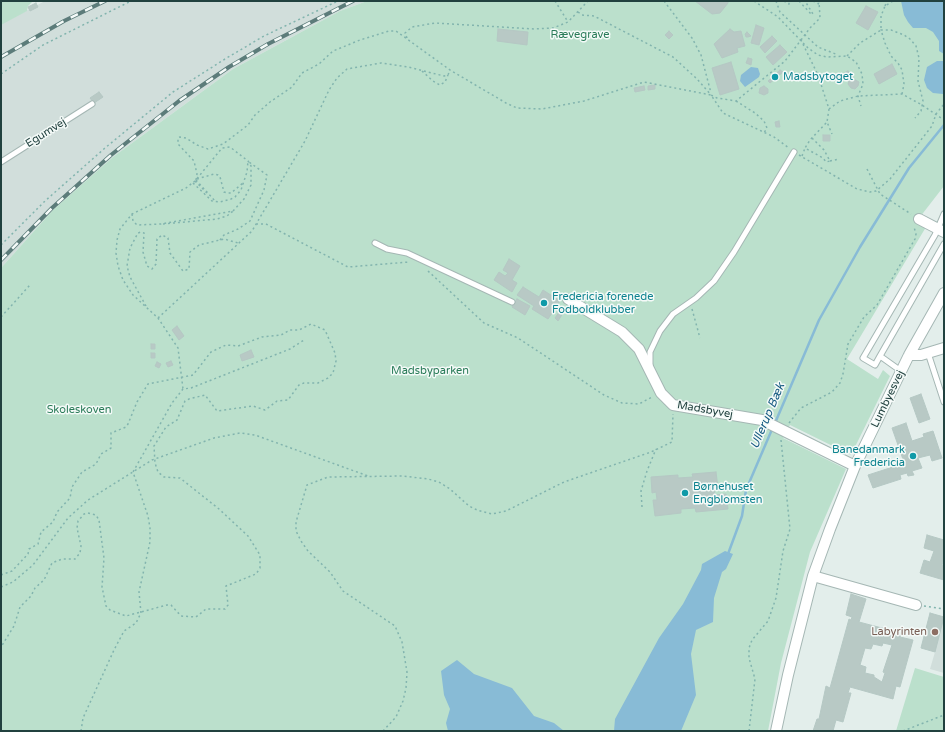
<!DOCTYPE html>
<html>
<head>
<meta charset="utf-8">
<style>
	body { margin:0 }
	#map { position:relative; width:945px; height:732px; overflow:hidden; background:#e3eeeb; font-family:"Varela Round",sans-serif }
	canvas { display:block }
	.frame { position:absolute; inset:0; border:2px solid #21413f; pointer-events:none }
</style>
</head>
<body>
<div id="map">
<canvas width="945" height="732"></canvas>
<div class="frame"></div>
</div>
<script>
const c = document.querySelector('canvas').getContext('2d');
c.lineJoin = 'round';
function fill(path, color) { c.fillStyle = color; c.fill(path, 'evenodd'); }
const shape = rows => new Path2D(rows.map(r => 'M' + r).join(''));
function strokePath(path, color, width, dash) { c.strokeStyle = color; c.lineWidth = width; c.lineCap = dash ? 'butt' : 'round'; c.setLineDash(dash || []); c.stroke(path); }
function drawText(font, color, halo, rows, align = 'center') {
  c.font = font + ' "Varela Round",sans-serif'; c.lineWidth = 3; c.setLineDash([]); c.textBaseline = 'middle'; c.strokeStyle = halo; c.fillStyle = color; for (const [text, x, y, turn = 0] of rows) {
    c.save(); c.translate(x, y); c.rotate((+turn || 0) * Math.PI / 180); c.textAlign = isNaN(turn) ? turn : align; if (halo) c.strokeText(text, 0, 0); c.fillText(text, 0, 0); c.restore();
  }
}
fill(shape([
	[45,1,367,1,340,11,233,69,113,157,53,210,1,268,1,24],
	[930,613,944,617,944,673,930,669,935,652,921,648]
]), '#d1dedb');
fill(shape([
	[1,1,33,1,28,6,27,11,1,25],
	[367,1,944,1,944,186,920,217,926,227,847,359,878,379,883,370,890,376,851,455,790,425,783,438,846,469,810,552,781,663,768,731,1,731,1,268,53,210,113,157,233,69,340,11],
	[915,668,944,677,944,731,896,731]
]), '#bbe0cc');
fill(shape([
	[901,1,944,1,944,54,939,51,939,41,933,32,926,28,913,28,908,22,904,15],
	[937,61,944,61,943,94,933,93,927,88,924,80,927,67],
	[751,67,758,68,760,74,759,77,745,87,740,81,741,75],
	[725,551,733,554,726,569,722,572,714,598,713,622,696,630,691,654,696,695,681,731,614,731,615,719,659,638,683,604,701,570,702,564],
	[457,660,474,674,512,688,534,716,554,723,564,731,448,731,446,723,450,709,444,695,441,671]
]), '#88bbd6');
strokePath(shape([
	[775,423,819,320,860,247,909,168,944,125],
	[728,554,742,516,746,490,773,427]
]), '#88bbd6', 2.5);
const building = shape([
	[695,1,728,1,728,3,720,13,712,14,695,1],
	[36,3,38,7,30,11,28,7,36,3],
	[866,6,878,12,868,30,856,23,866,6],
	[756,25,764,28,759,45,751,43,756,25],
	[498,29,528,32,527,45,497,41,498,29],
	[730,29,734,32,741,31,745,46,737,48,738,52,722,58,714,44,730,29],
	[669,31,673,35,669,39,665,35,669,31],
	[747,32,751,36,748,37,746,37,745,34,747,32],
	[772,36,777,41,765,53,760,47,772,36],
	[780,45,787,52,773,65,766,57,780,45],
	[748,58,752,59,751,65,746,63,748,58],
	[731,62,739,89,720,95,712,68,731,62],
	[892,64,897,74,879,84,874,74,892,64],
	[780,70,783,72,770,83,768,81,780,70],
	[848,71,852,78,859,82,858,86,855,89,851,88,848,84,849,81,844,73,848,71],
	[655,85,655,89,648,90,648,86,655,85],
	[644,86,645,90,635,92,634,88,644,86],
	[764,86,768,89,768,93,764,95,759,93,760,88,764,86],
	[99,92,103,97,94,103,90,98,99,92],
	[779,121,780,127,776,127,775,122,779,121],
	[823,135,830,135,830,141,823,141,823,135],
	[509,259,520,266,512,280,517,283,512,292,494,280,499,272,505,276,508,273,503,270,509,259],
	[523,287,539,297,543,290,560,301,548,319,532,309,534,306,517,295,523,287],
	[517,299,530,306,525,315,512,307,517,299],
	[560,311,563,313,558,321,555,318,560,311],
	[177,326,184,336,179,340,172,330,177,326],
	[151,344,155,344,155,349,151,349,151,344],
	[251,350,254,357,242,361,240,355,251,350],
	[151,353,155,353,155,358,151,358,151,353],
	[171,361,173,365,168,367,166,363,171,361],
	[157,362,161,364,159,368,155,366,157,362],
	[921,394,930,419,919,423,910,398,921,394],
	[906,423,912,441,924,437,923,434,933,431,942,458,932,461,930,455,918,458,922,468,912,471,914,475,908,476,907,473,900,475,901,479,873,488,868,475,896,466,897,468,905,465,892,428,906,423],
	[716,472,718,488,714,489,715,495,726,494,728,509,696,512,695,508,681,509,681,513,655,516,653,500,657,500,656,492,652,493,651,477,678,475,678,478,693,477,692,474,716,472],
	[927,535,944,540,944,558,942,565,944,566,944,580,920,573,924,560,930,562,934,551,924,548,927,535],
	[851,594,866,599,859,622,901,633,900,637,913,640,900,687,896,686,893,699,850,687,848,693,851,693,843,722,836,720,833,731,813,731,817,719,819,719,826,686,830,688,849,619,851,620,852,617,846,615,851,594],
	[883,643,892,645,883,672,885,673,882,682,874,677,874,675,865,673,866,667,860,665,865,648,871,649,873,644,882,646,883,643],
	[930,613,944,617,935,652,921,648,930,613]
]);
fill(building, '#b8c9c5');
strokePath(building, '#b5c8c4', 1);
const lane = shape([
	[1,162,92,104],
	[375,243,387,249,407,253,512,302],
	[928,353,944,402],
	[880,356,875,365,863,358,935,235,944,214],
	[650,365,650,352,660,331,673,314,696,298,714,281,734,252,794,152],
	[901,371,880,356,944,244]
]);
const street = shape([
	[919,219,944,232],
	[568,299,622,332,639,349,661,393,673,405,762,420,855,466],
	[909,355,921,355,944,348],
	[813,576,916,605],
	[776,731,788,675,813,576,830,529,855,466,909,355,944,293]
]);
strokePath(lane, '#a5b7b4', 7);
strokePath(street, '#a5b7b4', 12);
strokePath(shape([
	[555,1,568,22],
	[664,1,692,38,701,55,711,93],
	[754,1,778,17,808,48,818,55,827,57,847,56,856,62,862,74,863,84,858,96,861,106],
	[776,1,780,12,818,47,838,55],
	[784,1,789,4,789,1],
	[799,1,811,14,813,14,805,1],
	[813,1,819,4],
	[885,6,887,1],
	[578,12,582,15,594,16,673,57,697,79,711,95,717,98,736,101,785,61,801,40,818,75,829,109,840,101,858,96,902,94,922,105,944,120],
	[810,28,820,18,819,1],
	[407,38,405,33,412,27,435,23,534,29,553,28,568,22,588,1],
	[847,56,860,43,881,30,881,16,885,6,893,1],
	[422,71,433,81,440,85,445,82,448,75],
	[1,74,43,45,131,1],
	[902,94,904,84,902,70,898,63,891,56,885,43,881,30,891,30,904,35,910,39,916,46,919,58,918,81,923,101,921,111,915,118],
	[736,101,755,113,764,121,767,128,764,133],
	[829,109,827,122,832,134],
	[812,138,824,150,830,161,826,162,823,158,805,148,810,140,827,122],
	[799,155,857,189,870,192,876,191,890,179,932,126,936,114,944,104],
	[802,156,805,148],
	[830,161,839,159],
	[867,169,880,194,911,214],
	[197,179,214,174,218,175,220,177,224,192,227,193,231,193,243,183],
	[196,180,197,174,194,161,178,144,178,138,180,137,186,138,197,145,208,149,223,144,248,125,255,115,270,102,292,87,302,73,319,64,333,51,360,40,389,31,396,31,450,70,506,103,517,108,542,109,584,101,644,82,711,95,723,113,774,137,789,148],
	[196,180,215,201],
	[195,181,209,195],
	[193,183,212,201,220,202,231,199,235,197,241,190,247,172,248,161],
	[132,214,133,221,137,225,161,224,233,211,244,199,251,185,251,166,248,161,230,147,222,148,195,181,186,188,132,214,120,229,117,240,116,253,118,266,123,280,133,295,158,318,178,348,183,389],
	[163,224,217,219,227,216,233,211],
	[256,224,266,224,348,267,409,262],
	[220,240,224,235,238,229,250,221,264,190,267,175,249,162],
	[1,245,45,201,105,148,173,92,225,59,264,36,338,1],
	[428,271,484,323,518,338,604,395,622,403,639,404,652,397],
	[146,306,130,277,127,266,130,248,138,233,141,232,144,233,143,252,147,266,152,269,156,264,157,239,162,235,168,238,170,253,183,271,189,269,190,252,199,245,224,239,238,243],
	[692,309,700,338],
	[1,317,30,285],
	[158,318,252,231,305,141,329,90,337,78,347,69,381,63,408,67,444,76,448,75,450,70],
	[789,423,801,408,832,392,840,383,843,374,848,344,864,317,877,305,915,239,916,234,914,227],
	[642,507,641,491,647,471,656,449],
	[1,575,12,571,28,554,29,549,38,544,41,532,53,522,57,512,70,498,72,487,82,472,96,464,101,454,111,448,111,433,126,427,128,424,137,402,148,384,193,375,211,352,226,345,238,346,262,337,281,335,290,330,299,330,311,324,325,330,335,353,336,361,333,373,328,378,318,383,304,383,299,385,288,400,277,401,265,410,253,406,217,411,205,395,189,399,185,401,177,420,166,427,154,446,155,463,158,472,164,477,180,478,219,509,248,536,260,555,260,568,256,574,226,586,228,605,225,609,206,609,196,617,181,616,171,605,167,605,126,616,110,610,106,606,102,587,104,558,99,520,96,515,88,513,84,514,78,521,77,528,81,546,80,553,75,559,62,559,52,563,44,580,35,588,31,596,20,607,14,626,1,647],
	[1,587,13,582,33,565,68,518,88,500,152,460,214,438,240,433,255,435,368,476],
	[924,606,944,609],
	[81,731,83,718,114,650,124,631,136,623,141,613,139,592,150,542,150,528,148,516,133,472,172,403,183,389,191,388,290,349,304,340],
	[383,731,396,717,403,701,406,688,407,672,402,642,395,626,343,591,330,572,308,551,301,541,296,531,296,522,307,485,328,477,403,476,428,479,439,482,450,489,469,506,477,510,492,514,506,511,564,482,651,452,672,442,673,414],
	[749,731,755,679,749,658,749,648,752,640,768,621,776,598,783,551,790,529,781,440],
	[903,731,944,715]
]), '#82b4ae', 1.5, [2, 3]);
strokePath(lane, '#fff', 5);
strokePath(street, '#fff', 10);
const rail = shape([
	[1,57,64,21,105,1],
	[1,260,52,208,111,155,179,101,229,67,268,44,353,1]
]);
strokePath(rail, '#5c7c7a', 4);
strokePath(rail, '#f4faf8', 2.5, [8]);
strokePath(shape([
	[801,40,810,28]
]), '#82b4ae', 1.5, [2, 3]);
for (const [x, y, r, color] of [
	[775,77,4,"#0f9aa8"],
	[544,303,4,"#0f9aa8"],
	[913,456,4,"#0f9aa8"],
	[685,493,4,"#0f9aa8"],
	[935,632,4,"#8d6e63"]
]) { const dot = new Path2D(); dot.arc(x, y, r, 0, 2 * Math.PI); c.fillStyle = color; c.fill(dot); strokePath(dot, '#f4faf8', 1.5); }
drawText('11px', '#297b58', '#f4faf8', [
	["Rævegrave",580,35],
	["Madsbyparken",430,371],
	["Skoleskoven",79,410]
]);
drawText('11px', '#0d838f', '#f4faf8', [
	["Madsbytoget",783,77],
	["Fredericia forenede",552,297],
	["Fodboldklubber",552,310],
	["Banedanmark",905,450,"right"],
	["Fredericia",905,463,"right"],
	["Børnehuset",693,487],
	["Engblomsten",693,500]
], 'left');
drawText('11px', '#21413f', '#f4faf8', [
	["Egumvej",46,133,-32],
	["Lumbyesvej",888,399,-64],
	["Madsbyvej",705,410,10]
]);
drawText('11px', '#785e54', '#f4faf8', [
	["Labyrinten",927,632]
], 'right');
drawText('italic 12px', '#175b82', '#f4faf8', [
	["Ullerup Bæk",768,416,-67]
]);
</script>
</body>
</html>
